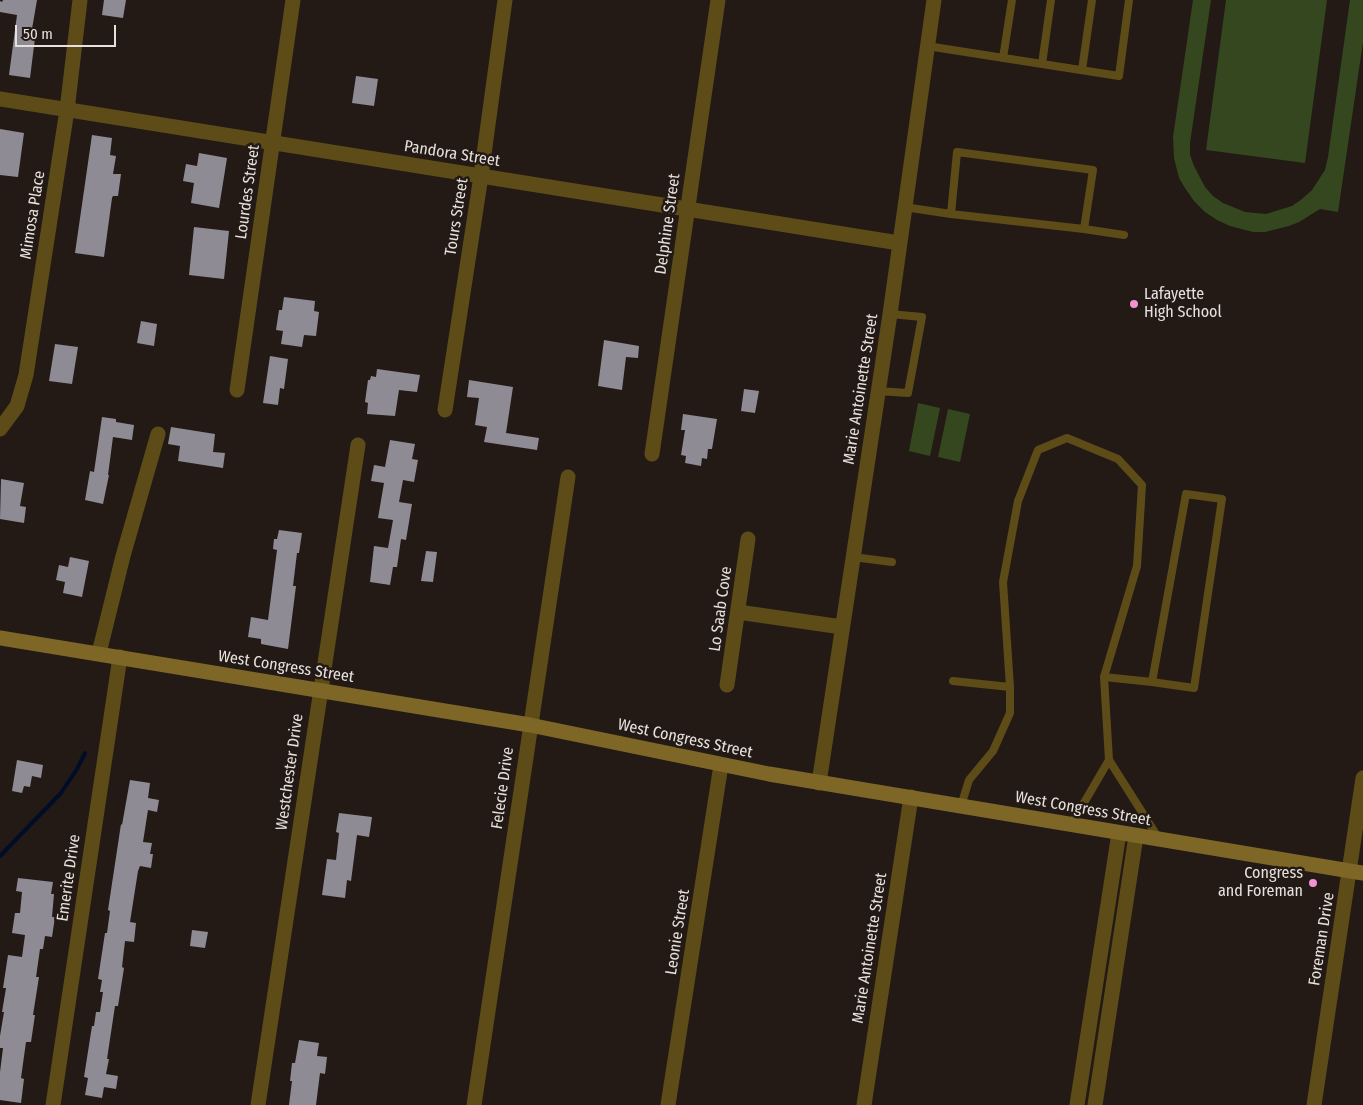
<!DOCTYPE html>
<html>
<head>
<meta charset="utf-8">
<style>
	body { margin:0 }
	#map { position:relative; width:1363px; height:1105px; overflow:hidden; background:#231a16; font-family:"Fira Sans Condensed",sans-serif }
	canvas { display:block }
	.scale { position:absolute; left:15px; top:25px; width:101px; height:22px; box-sizing:border-box; border:2px solid #e7e1de; border-top:0; padding-left:6px; font-size:15px; line-height:18px; white-space:nowrap; color:#e7e1de; -webkit-text-stroke:4px #231a16; paint-order:stroke }
</style>
</head>
<body>
<div id="map">
<canvas width="1363" height="1105"></canvas>
<div class="scale">50 m</div>
</div>
<script>
const c = document.querySelector('canvas').getContext('2d');
c.lineJoin = 'round';
function fill(path, color) { c.fillStyle = color; c.fill(path, 'evenodd'); }
const shape = rows => new Path2D(rows.map(r => 'M' + r).join(''));
function strokePath(path, color, width, dash) { c.strokeStyle = color; c.lineWidth = width; c.lineCap = dash ? 'butt' : 'round'; c.setLineDash(dash || []); c.stroke(path); }
function drawText(font, color, halo, rows, align = 'center') {
  c.font = font + ' "Fira Sans Condensed",sans-serif'; c.lineWidth = 5; c.setLineDash([]); c.textBaseline = 'middle'; c.strokeStyle = halo; c.fillStyle = color; for (const [text, x, y, turn = 0] of rows) {
    c.save(); c.translate(x, y); c.rotate((+turn || 0) * Math.PI / 180); c.textAlign = isNaN(turn) ? turn : align; if (halo) c.strokeText(text, 0, 0); c.fillText(text, 0, 0); c.restore();
  }
}
fill(shape([
	[1193,0,1211,0,1190,143,1190,155,1194,166,1205,187,1213,196,1223,203,1245,212,1266,214,1292,206,1302,199,1312,190,1325,170,1328,157,1350,0,1363,0,1363,42,1338,212,1320,209,1299,222,1289,226,1265,232,1253,232,1230,226,1217,220,1205,212,1194,201,1185,188,1179,178,1174,158,1173,137],
	[1226,0,1327,0,1305,163,1206,150],
	[918,403,940,408,930,456,909,451],
	[948,409,970,414,960,462,938,457]
]), '#34471f');
strokePath(shape([
	[0,856,61,793,77,769,85,753]
]), '#000d28', 4);
fill(shape([
	[3,0,37,0,32,29,36,30,30,78,9,75,17,15,0,12,0,1,2,2],
	[104,0,126,0,123,18,102,15],
	[356,76,378,79,374,106,352,103],
	[0,129,24,133,18,177,0,175],
	[92,135,112,138,110,155,116,156,113,174,121,174,118,196,113,196,112,198,104,257,75,253],
	[199,153,227,158,219,208,191,203,194,183,183,181,186,164,197,166],
	[194,227,229,231,224,279,189,275],
	[284,297,315,301,314,311,319,312,316,336,304,335,302,347,281,344,283,331,276,330,279,310,282,310],
	[141,321,157,324,154,346,137,343],
	[604,340,639,346,638,358,626,357,622,390,598,386],
	[55,344,78,347,72,384,49,381],
	[270,356,288,359,284,389,280,388,278,405,263,403],
	[377,369,420,375,417,392,399,390,395,416,367,414,368,403,365,402,368,380,370,380,371,376,376,377],
	[469,380,513,387,506,433,539,438,537,450,484,442,487,427,475,425,479,398,467,397],
	[744,389,759,391,755,413,741,411],
	[683,414,717,419,712,449,708,449,707,459,702,458,701,466,685,463,686,456,681,455,685,430,681,430],
	[102,417,116,419,116,422,134,425,132,440,113,437,108,475,109,475,103,504,85,500,90,471,94,472],
	[171,427,215,434,213,452,225,453,223,468,178,461,180,446,168,444],
	[390,440,415,444,412,459,418,460,414,482,403,480,399,502,412,504,406,540,401,539,397,567,393,567,390,585,370,582,374,546,388,548,393,520,378,518,384,483,371,481,374,465,385,467],
	[1,479,24,483,20,506,26,507,24,523,0,519],
	[279,530,302,533,299,553,297,553,293,586,296,586,288,649,261,644,261,639,248,637,251,617,268,620,277,550,273,549,274,539,277,539],
	[426,551,437,552,433,582,421,581],
	[70,557,89,561,82,597,63,593,65,582,56,580,59,565,68,567],
	[17,760,43,765,41,778,32,776,30,787,24,786,22,793,12,791],
	[130,780,150,783,148,798,159,800,157,812,148,810,143,842,152,843,150,854,153,854,151,868,140,866,138,871,130,922,136,923,134,942,125,941,122,967,124,968,118,1006,115,1006,107,1059,109,1059,106,1074,118,1076,116,1089,104,1087,102,1098,85,1095,88,1078,84,1077,92,1026,94,1026,96,1012,100,1012,103,992,100,992,102,980,98,979,105,933,107,933,110,911,108,910,121,824,122,825],
	[339,813,372,817,369,837,357,835,351,881,347,880,345,898,322,895,327,859,336,860,339,833,336,832],
	[18,878,53,882,51,894,54,894,52,917,55,917,52,937,45,936,43,949,40,949,36,977,39,977,33,1015,35,1015,31,1042,26,1042,21,1078,24,1079,21,1103,0,1100,0,1072,3,1048,0,1048,0,1036,4,1012,2,1012,6,988,3,988,8,955,22,957,25,935,12,933,15,913,20,913,22,892,16,891],
	[192,930,208,932,205,948,190,946],
	[299,1040,319,1043,317,1056,327,1057,325,1074,320,1073,316,1105,289,1105,292,1081,290,1081,292,1063,295,1063]
]), '#8f8b95');
strokePath(shape([
	[927,46,1119,76,1129,0],
	[1003,58,1012,0],
	[1042,64,1051,0],
	[1082,70,1092,0],
	[904,207,951,214,957,152,1093,170,1084,229,1124,235],
	[951,214,1084,229],
	[878,391,908,393,922,317,890,314],
	[1186,494,1222,499,1194,688,1152,682,1186,494],
	[853,557,892,562],
	[1104,677,1152,682],
	[953,681,1010,687,1010,713,993,751,969,780,961,806],
	[1010,687,1003,582,1018,501,1038,450,1067,438,1118,459,1142,485,1137,566,1104,677,1109,760,1159,839],
	[1071,825,1109,760]
]), '#5e4c18', 8);
strokePath(shape([
	[237,390,293,0],
	[445,410,481,176,505,0],
	[0,429,17,406,26,375,67,110,80,0],
	[652,454,718,0],
	[738,612,842,627],
	[99,653,123,556,158,434],
	[727,685,748,539],
	[819,783,890,314,934,0],
	[53,1105,120,657],
	[258,1105,358,445],
	[474,1105,568,477],
	[668,1105,721,765],
	[864,1105,911,797],
	[1077,1105,1119,833],
	[1095,1105,1136,836]
]), '#5e4c18', 15);
strokePath(shape([
	[0,99,899,243],
	[1314,1105,1363,778]
]), '#5e4c18', 15);
strokePath(shape([
	[0,638,530,725,769,774,1363,873]
]), '#7e6726', 15);
for (const [x, y, r, color] of [
	[1134,304,5,"#f391d5"],
	[1313,883,5,"#f391d5"]
]) { const dot = new Path2D(); dot.arc(x, y, r, 0, 2 * Math.PI); c.fillStyle = color; c.fill(dot); strokePath(dot, '#231a16', 2); }
drawText('16px', '#e7e1de', '#231a16', [
	["Pandora Street",452,154,9],
	["Lourdes Street",248,192,-82],
	["Mimosa Place",33,215,-81],
	["Tours Street",457,217,-81],
	["Delphine Street",668,224,-82],
	["Marie Antoinette Street",861,389,-81],
	["Lo Saab Cove",721,609,-82],
	["West Congress Street",286,667,9],
	["West Congress Street",685,739,12],
	["Westchester Drive",290,772,-82],
	["Felecie Drive",503,788,-82],
	["West Congress Street",1083,809,10],
	["Emerite Drive",69,878,-82],
	["Leonie Street",678,932,-81],
	["Foreman Drive",1322,939,-81],
	["Marie Antoinette Street",870,948,-81]
]);
drawText('16px', '#e7e1de', '#231a16', [
	["Lafayette",1144,295],
	["High School",1144,313],
	["Congress",1303,874,"right"],
	["and Foreman",1303,892,"right"]
], 'left');
</script>
</body>
</html>
